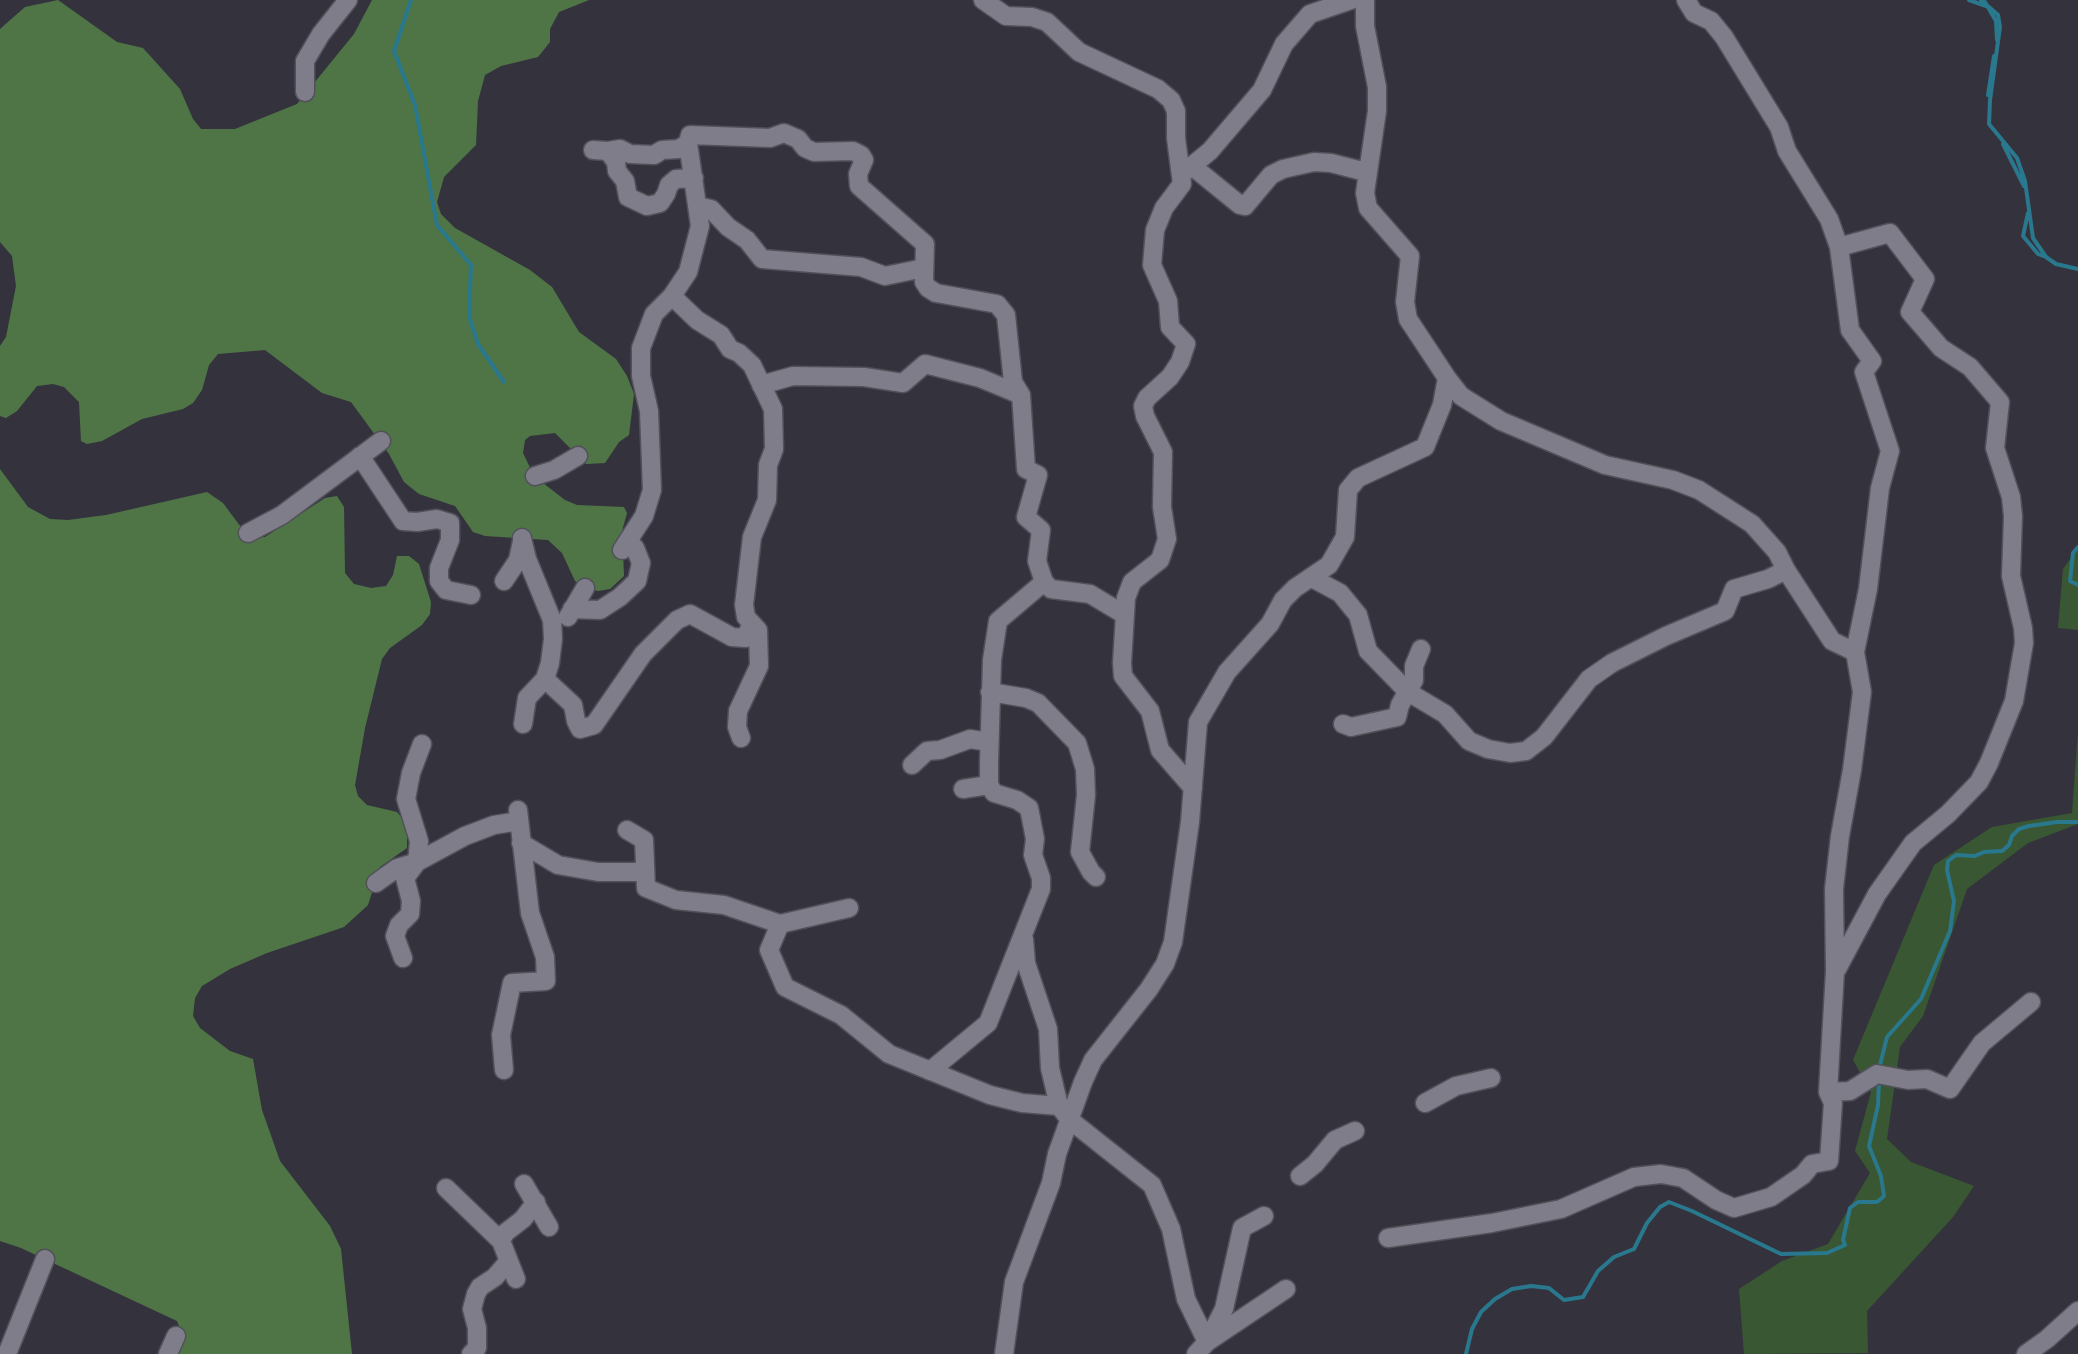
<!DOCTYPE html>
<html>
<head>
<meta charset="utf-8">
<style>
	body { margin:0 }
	canvas { display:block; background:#34333d }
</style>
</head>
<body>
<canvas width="2078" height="1354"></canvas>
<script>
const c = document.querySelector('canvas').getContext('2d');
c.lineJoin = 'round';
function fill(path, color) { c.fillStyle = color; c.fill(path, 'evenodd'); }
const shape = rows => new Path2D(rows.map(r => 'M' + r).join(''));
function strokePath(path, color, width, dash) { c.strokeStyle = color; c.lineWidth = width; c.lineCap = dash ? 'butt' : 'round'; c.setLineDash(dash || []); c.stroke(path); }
fill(shape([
	[2078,548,2078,630,2058,628,2063,569],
	[2078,731,2078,824,2028,843,1967,889,1923,1016,1900,1047,1887,1139,1911,1162,1974,1186,1953,1217,1867,1311,1868,1353,1744,1354,1739,1289,1782,1261,1828,1244,1870,1173,1855,1151,1871,1092,1853,1060,1934,865,1992,827,2072,813]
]), '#395732');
fill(shape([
	[58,0,117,42,143,48,180,89,193,119,201,129,235,129,297,104,354,34,372,0,589,0,559,12,550,29,550,42,538,57,501,66,485,75,478,101,476,145,444,177,437,202,441,214,455,228,530,270,552,287,579,332,616,359,627,376,634,394,629,435,619,442,605,463,586,464,555,433,530,436,525,440,523,453,534,476,565,500,577,505,624,507,627,513,622,531,624,576,610,589,598,591,585,588,575,581,562,553,548,540,485,536,473,532,455,506,419,494,404,482,389,454,351,402,322,393,265,350,218,354,209,365,202,390,193,403,183,409,142,419,102,441,87,444,81,441,79,402,64,387,53,384,37,386,17,411,6,418,0,416,0,346,6,337,16,286,12,256,0,242,0,29,25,7],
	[0,469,28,507,50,519,68,520,106,515,207,492,223,503,249,538,265,537,325,498,337,496,344,507,345,573,354,584,371,588,386,586,393,575,397,556,409,556,419,564,431,602,430,614,422,625,390,648,382,659,365,728,355,785,358,796,367,805,397,812,401,817,407,835,407,848,380,867,368,905,344,927,267,953,230,969,202,986,195,998,193,1016,200,1028,230,1051,253,1059,262,1110,280,1161,330,1226,341,1249,352,1354,179,1354,181,1331,177,1321,21,1248,0,1241]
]), '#4f7547');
strokePath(shape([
	[411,0,394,51,415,105,437,225,471,265,469,316,478,344,504,382],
	[1969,0,1989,7,1998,15,2000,27,1990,100,1989,124,2017,158,2025,181,2033,238,2046,257,2056,264,2078,269],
	[1981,0,1985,2,1996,21,1997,40],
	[1988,95,1994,56],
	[2003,144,2024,186],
	[2028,213,2023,236,2038,254,2046,257],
	[2078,547,2073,553,2070,581,2078,585],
	[1879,1069,1887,1037,1921,999,1950,931,1954,901,1947,870,1948,861,1956,855,1975,856,1984,852,2002,851,2009,845,2012,836,2019,829,2029,826,2057,822,2078,822],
	[1466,1354,1472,1329,1481,1312,1495,1299,1512,1289,1531,1286,1549,1288,1564,1300,1583,1297,1598,1271,1614,1257,1634,1249,1647,1223,1660,1207,1669,1202,1692,1211,1781,1254,1827,1253,1845,1245,1843,1240,1850,1208,1858,1202,1877,1202,1884,1196,1881,1176,1869,1146,1878,1105,1879,1081]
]), '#29788e', 4);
const minor = shape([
	[983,0,1006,16,1032,17,1047,22,1079,52,1158,89,1171,100,1176,111,1176,138,1182,184,1164,208,1155,230,1152,265,1168,301,1170,327,1186,344,1180,362,1170,377,1147,398,1143,406,1145,416,1163,452,1162,507,1167,539,1160,560,1132,582,1126,598,1122,663,1123,676,1150,711,1160,750,1193,788],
	[1686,0,1694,13,1711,21,1724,37,1779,127,1787,151,1829,219,1839,247,1850,330,1872,361,1864,372,1890,451,1880,488,1868,589,1855,652,1862,692,1852,770,1840,836,1834,889,1835,971,1828,1092],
	[305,92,305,61,321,34,348,0],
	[593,150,608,151,616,162,617,171,625,181,628,197,647,206,660,203,666,194,669,185,676,179,694,178],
	[608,151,620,149,630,154,654,155,662,150,679,149,688,143,690,135,770,138,784,133,798,139,805,148,814,152,853,151,861,155,864,160,858,174,859,186,925,244,924,282,928,288,936,293,997,304,1006,315,1013,382,1021,395,1026,469,1038,475,1026,517,1041,530,1037,561,1044,582,1051,589,1090,594,1125,615],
	[1192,166,1240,205,1245,206,1271,175,1283,169,1314,162,1331,163,1366,172],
	[1182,174,1210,151,1262,90,1284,44,1310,14,1351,0],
	[697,206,711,209,728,227,747,240,762,259,861,267,885,276,924,268],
	[672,296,697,320,721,335,730,349,739,353,752,365,773,409,774,449,768,465,767,500,752,537,744,605,746,617,758,630,759,666,738,711,737,727,741,738],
	[1447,378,1461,396,1501,421,1605,465,1673,480,1699,490,1752,524,1777,552,1786,570,1832,641,1855,652],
	[761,385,793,376,864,377,903,383,925,364,980,378,1021,395],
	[360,456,403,521,417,522,437,519,450,523,450,540,439,568,439,581,446,590,471,595],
	[535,476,554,470,578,456],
	[248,533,282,515,381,441],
	[522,538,527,559,552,620,553,639,550,663,545,679,527,698,523,724],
	[622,550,644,516,652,490,649,411,641,376,641,348,654,314,672,296,688,272,700,226,688,143],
	[1312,578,1340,593,1358,615,1368,651,1408,692,1445,714,1469,741,1488,749,1510,753,1526,751,1544,737,1589,679,1612,663,1666,636,1725,611,1734,589,1768,579,1786,570],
	[504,581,518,560,522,541],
	[572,609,600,610,620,597,637,581,641,563,635,548,629,541],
	[568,617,585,588],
	[545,679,573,705,576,721,580,729,594,725,643,654,677,620,690,614,732,637,746,638,751,624],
	[990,692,1026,698,1038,703,1077,743,1085,769,1086,795,1080,852,1091,872,1096,877],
	[1343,724,1351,727,1397,717,1400,705,1414,680,1414,666,1421,649],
	[912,765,927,751,940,750,970,739,989,742],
	[963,789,989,785],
	[627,830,644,840,646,888,676,900,724,905,780,924],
	[521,843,558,865,598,872,645,872],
	[376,883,397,868,417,862,465,836,494,825,519,821],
	[849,908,780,924,769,950,785,987,841,1015,889,1054,990,1095,1022,1103,1059,1106],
	[1024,939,1026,963,1048,1029,1050,1068,1059,1106,1070,1120,1152,1185,1171,1229,1186,1299,1207,1342],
	[403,958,395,936,399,925,410,914,411,901,405,878,417,862,419,841,406,799,411,773,422,744],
	[1837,969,1877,894,1913,843,1948,814,1979,782,1989,763,2014,701,2024,643,2023,628,2011,576,2013,516,2011,497,1995,448,2000,402,1970,367,1941,348,1910,312,1925,279,1890,233,1839,247],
	[504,1070,501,1035,512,983,546,981,545,957,530,913,518,810],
	[930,1071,988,1023,1041,889,1041,878,1033,855,1035,839,1029,808,1017,800,994,793,989,785,989,762,992,660,998,621,1044,582],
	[1425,1103,1456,1086,1491,1078],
	[1300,1176,1315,1164,1335,1140,1355,1131],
	[524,1184,549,1227],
	[446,1188,501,1241],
	[1388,1238,1492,1223,1561,1209,1634,1177,1661,1174,1683,1178,1716,1200,1734,1208,1771,1197,1803,1175,1812,1164,1829,1161,1833,1103,1828,1092,1850,1091,1877,1074,1908,1080,1927,1079,1950,1089,1982,1043,2031,1002],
	[516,1279,501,1241,505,1233,523,1219,536,1202],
	[1207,1342,1224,1309,1242,1228,1264,1216],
	[7,1354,45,1259],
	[168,1354,176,1336],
	[471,1354,477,1348,477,1328,472,1309,476,1294,480,1287,495,1277,508,1262],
	[1004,1354,1014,1282,1051,1183,1057,1154,1083,1082,1093,1060,1149,989,1165,964,1173,942,1190,822,1198,722,1227,672,1270,624,1283,600,1295,588,1329,565,1345,537,1348,490,1358,478,1425,447,1442,405,1447,378,1408,319,1405,302,1410,256,1368,208,1365,193,1377,111,1377,87,1365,26,1365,0],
	[1196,1354,1207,1342,1286,1289],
	[2026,1354,2047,1339,2078,1311]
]);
strokePath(minor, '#52515a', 21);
strokePath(minor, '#7e7d89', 18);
</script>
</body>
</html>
